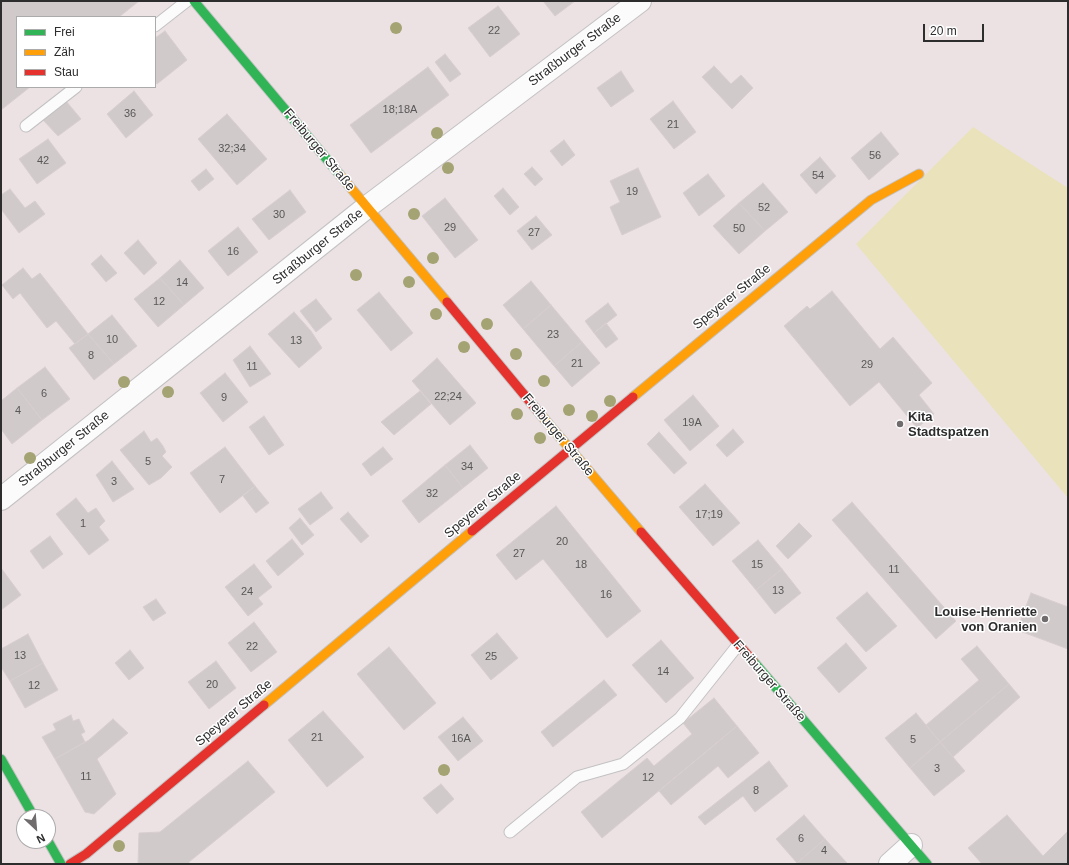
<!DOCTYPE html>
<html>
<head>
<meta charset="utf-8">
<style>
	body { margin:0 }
	#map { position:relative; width:1069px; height:865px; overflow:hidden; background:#ece2e4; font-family:Arial,sans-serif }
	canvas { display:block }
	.frame { position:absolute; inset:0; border:2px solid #2d2d2d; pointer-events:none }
	.legend { position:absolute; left:16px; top:16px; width:140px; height:72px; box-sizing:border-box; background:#fff; border:1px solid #ababab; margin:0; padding:5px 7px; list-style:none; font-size:12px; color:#2d2d2d }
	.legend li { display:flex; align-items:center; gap:8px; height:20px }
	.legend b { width:20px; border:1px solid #ababab }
	.north { position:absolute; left:16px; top:809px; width:40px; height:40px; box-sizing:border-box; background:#fff; border:1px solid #ababab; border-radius:50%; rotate:154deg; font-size:11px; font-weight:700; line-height:16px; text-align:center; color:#2d2d2d }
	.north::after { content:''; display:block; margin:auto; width:14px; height:18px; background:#706c6d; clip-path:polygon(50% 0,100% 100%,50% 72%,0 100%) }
	.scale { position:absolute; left:923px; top:24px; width:61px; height:18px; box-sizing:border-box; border:2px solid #2d2d2d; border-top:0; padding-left:5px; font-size:12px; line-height:14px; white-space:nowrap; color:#2d2d2d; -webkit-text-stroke:3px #fff; paint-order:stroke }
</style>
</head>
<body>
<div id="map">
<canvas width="1069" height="865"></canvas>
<div class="frame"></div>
<ul class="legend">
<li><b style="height:5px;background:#30b455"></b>Frei</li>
<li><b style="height:5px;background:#ff9f0a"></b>Zäh</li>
<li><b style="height:5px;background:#e5322d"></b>Stau</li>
</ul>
<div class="north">N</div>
<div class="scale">20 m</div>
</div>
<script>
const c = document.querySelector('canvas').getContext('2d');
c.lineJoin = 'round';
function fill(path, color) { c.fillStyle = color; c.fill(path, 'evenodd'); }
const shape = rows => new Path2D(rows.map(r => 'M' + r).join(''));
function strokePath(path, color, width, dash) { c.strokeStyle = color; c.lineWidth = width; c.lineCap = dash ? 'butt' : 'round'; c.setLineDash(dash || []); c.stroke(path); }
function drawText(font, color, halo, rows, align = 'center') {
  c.font = font + ' Arial,sans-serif'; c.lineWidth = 3; c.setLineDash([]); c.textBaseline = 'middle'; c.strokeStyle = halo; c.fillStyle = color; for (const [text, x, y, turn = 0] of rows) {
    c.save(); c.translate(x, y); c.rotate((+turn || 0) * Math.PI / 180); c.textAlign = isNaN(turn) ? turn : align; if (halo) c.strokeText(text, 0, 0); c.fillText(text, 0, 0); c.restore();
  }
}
fill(shape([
	[973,127,1068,188,1068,498,856,244]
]), '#eae2bb');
const building = shape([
	[1,1,139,1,119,17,17,17,17,87,30,87,1,110,1,1],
	[543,1,575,1,555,16,543,1],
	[498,6,520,34,490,57,468,28,498,6],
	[165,31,187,60,157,84,155,81,155,38,165,31],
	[445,54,461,74,450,82,435,62,445,54],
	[714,66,731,84,741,75,753,88,732,109,702,77,714,66],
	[428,67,449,95,371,153,350,125,428,67],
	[621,71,634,91,611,107,597,88,621,71],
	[134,91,153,115,126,138,107,114,134,91],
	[66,101,81,119,58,136,43,120,66,101],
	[673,101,696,132,674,149,650,119,673,101],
	[227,114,267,159,237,185,198,139,227,114],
	[881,132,899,154,869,180,851,158,881,132],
	[48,139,66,163,37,184,19,159,48,139],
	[564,140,575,155,562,166,550,151,564,140],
	[820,157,836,176,816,194,800,175,820,157],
	[532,167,543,179,535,186,524,174,532,167],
	[638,168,661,217,622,235,610,207,620,202,610,181,638,168],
	[206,169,214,179,199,191,191,181,206,169],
	[708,174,725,196,699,216,683,193,708,174],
	[763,183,788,212,765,231,739,203,763,183],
	[503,188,519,207,510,215,494,196,503,188],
	[10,189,25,208,35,201,45,214,19,233,1,209,1,195,10,189],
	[290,190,306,212,269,240,252,219,290,190],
	[445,198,478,240,455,258,422,216,445,198],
	[739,203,765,231,739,254,713,226,739,203],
	[536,216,552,235,532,250,517,231,536,216],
	[238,227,258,252,228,276,208,251,238,227],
	[138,240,157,263,144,275,124,253,138,240],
	[101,255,117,273,106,282,91,264,101,255],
	[180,260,204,288,184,305,160,278,180,260],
	[23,268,32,279,40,273,88,334,75,344,56,321,47,328,20,293,13,299,2,285,23,268],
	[160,278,184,305,158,327,134,299,160,278],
	[531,281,551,305,523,329,503,305,531,281],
	[832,291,880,349,893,337,932,383,919,395,934,414,917,428,879,382,850,406,784,326,807,306,810,309,832,291],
	[379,292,413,333,391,351,357,310,379,292],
	[316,299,332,319,316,332,300,311,316,299],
	[608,303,617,315,594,333,585,321,608,303],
	[551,305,582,342,554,366,523,329,551,305],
	[294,312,311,331,322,348,299,368,268,334,294,312],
	[112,315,137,346,114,364,88,334,112,315],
	[606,323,618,339,606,348,594,333,606,323],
	[88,334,114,364,94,380,69,348,88,334],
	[582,342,600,363,572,387,554,366,582,342],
	[250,346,271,374,250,387,233,360,250,346],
	[437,358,476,403,450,425,412,381,437,358],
	[45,367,70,399,42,420,17,388,45,367],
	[225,373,248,402,223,422,200,393,225,373],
	[17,388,42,420,12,444,1,429,1,401,17,388],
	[420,391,431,404,394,435,381,422,420,391],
	[693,395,719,426,690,451,664,420,693,395],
	[264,416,284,445,269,455,249,427,264,416],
	[733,429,744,442,727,457,716,445,733,429],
	[144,431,151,442,157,438,163,446,166,452,162,456,172,467,161,478,149,485,120,450,144,431],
	[659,432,687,463,674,474,647,444,659,432],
	[470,445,488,468,463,488,445,465,470,445],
	[225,447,255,486,220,513,190,473,225,447],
	[383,447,393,459,371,476,362,464,383,447],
	[112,461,134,489,113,502,96,475,112,461],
	[445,465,463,488,419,523,402,501,445,465],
	[705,484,740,523,713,546,679,507,705,484],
	[255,486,269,503,256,513,243,496,255,486],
	[321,492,333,508,310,525,298,509,321,492],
	[76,498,88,513,96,508,105,521,99,527,109,540,89,555,56,514,76,498],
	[852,502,956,621,936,639,832,520,852,502],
	[556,506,641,611,607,638,543,559,516,580,496,555,556,506],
	[348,512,369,536,361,543,340,519,348,512],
	[300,518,314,535,302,545,289,528,300,518],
	[799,523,812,536,788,559,776,546,799,523],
	[50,536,63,554,43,569,30,551,50,536],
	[292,539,304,554,278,576,266,561,292,539],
	[758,540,782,569,756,590,732,561,758,540],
	[254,564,272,587,258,598,263,604,248,616,225,587,254,564],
	[1,568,21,595,1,610,1,568],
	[782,569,801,593,775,614,756,590,782,569],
	[867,592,897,626,866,652,836,618,867,592],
	[1031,593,1068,607,1068,649,1017,630,1031,593],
	[156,599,166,613,153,621,143,607,156,599],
	[254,622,277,652,251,672,228,643,254,622],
	[497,633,518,658,491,680,471,655,497,633],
	[28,634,43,663,10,681,1,667,1,649,28,634],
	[661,640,694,678,666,703,632,665,661,640],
	[846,643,867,668,839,693,817,668,846,643],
	[977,646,1009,684,940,742,926,725,979,680,961,659,977,646],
	[389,647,436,703,404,730,357,674,389,647],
	[130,650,144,668,129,680,115,663,130,650],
	[216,661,236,688,209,709,188,682,216,661],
	[43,663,58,690,25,708,10,681,43,663],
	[604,680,617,695,553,747,541,732,604,680],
	[1009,684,1020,697,953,757,940,742,1009,684],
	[714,698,737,726,602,838,581,812,647,758,654,766,692,734,683,723,714,698],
	[323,711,364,757,327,787,288,740,323,711],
	[916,713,940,742,910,768,885,738,916,713],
	[71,715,73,721,79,719,85,732,81,734,85,742,55,759,42,737,56,730,53,724,71,715],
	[463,717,483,741,458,761,438,737,463,717],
	[113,719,128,733,97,759,116,794,94,814,85,812,55,759,89,740,113,719],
	[737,726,759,753,728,778,718,766,671,805,659,791,737,726],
	[940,742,965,771,934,796,910,768,940,742],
	[248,761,275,792,189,862,189,864,138,864,139,833,160,832,248,761],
	[769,761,788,786,755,812,743,796,705,825,698,817,769,761],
	[441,784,454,799,437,814,423,798,441,784],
	[804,815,825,839,797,863,776,839,804,815],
	[1007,815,1043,856,1068,831,1068,864,982,864,968,848,1007,815],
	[825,839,847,863,798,864,797,863,825,839]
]);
fill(building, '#d1cacb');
strokePath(building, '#d7ced0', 1);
const lane = shape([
	[155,26,187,1],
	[26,126,76,87],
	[510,832,577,777,623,764,680,718,738,645]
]);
const street = shape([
	[1,499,367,207,640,1],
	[890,864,911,845]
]);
const fast = shape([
	[194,1,340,175],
	[753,661,927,864],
	[1,759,34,817],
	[48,841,61,864]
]);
const slow = shape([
	[340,175,447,302],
	[633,397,871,200,919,174],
	[541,415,641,532],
	[264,705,472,531]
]);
const jam = shape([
	[447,302,541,415],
	[472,531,633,397],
	[641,532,753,661],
	[70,864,86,854,264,705]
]);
strokePath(lane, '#c3c2c2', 13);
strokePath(street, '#c3c2c2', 24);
strokePath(fast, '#c3c2c2', 11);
strokePath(slow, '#c3c2c2', 11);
strokePath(jam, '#c3c2c2', 11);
strokePath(lane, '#fcfbfb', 11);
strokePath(street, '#fcfbfb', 22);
strokePath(fast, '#30b455', 9);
strokePath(slow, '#ff9f0a', 9);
strokePath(jam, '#e5322d', 9);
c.fillStyle = '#a4a373';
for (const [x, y] of [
	[396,28],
	[437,133],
	[448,168],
	[414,214],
	[433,258],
	[356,275],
	[409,282],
	[436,314],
	[487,324],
	[464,347],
	[516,354],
	[544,381],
	[124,382],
	[168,392],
	[610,401],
	[569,410],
	[517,414],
	[592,416],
	[540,438],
	[30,458],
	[444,770],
	[119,846]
]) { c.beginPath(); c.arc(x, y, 6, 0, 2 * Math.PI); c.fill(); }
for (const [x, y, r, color] of [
	[900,424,4,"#706c6d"],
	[1045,619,4,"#706c6d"]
]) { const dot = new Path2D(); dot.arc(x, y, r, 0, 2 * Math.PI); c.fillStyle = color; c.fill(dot); strokePath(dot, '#fff', 1.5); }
drawText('11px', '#585757', null, [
	["22",494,31],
	["18;18A",400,110],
	["36",130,114],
	["21",673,125],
	["32;34",232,149],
	["56",875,156],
	["42",43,161],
	["54",818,176],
	["19",632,192],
	["52",764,208],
	["30",279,215],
	["29",450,228],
	["50",739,229],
	["27",534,233],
	["16",233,252],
	["14",182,283],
	["12",159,302],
	["23",553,335],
	["10",112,340],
	["13",296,341],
	["8",91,356],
	["21",577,364],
	["29",867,365],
	["11",252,367],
	["6",44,394],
	["22;24",448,397],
	["9",224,398],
	["4",18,411],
	["19A",692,423],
	["5",148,462],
	["34",467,467],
	["7",222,480],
	["3",114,482],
	["32",432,494],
	["17;19",709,515],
	["1",83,524],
	["20",562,542],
	["27",519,554],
	["18",581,565],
	["15",757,565],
	["11",894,570],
	["13",778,591],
	["24",247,592],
	["16",606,595],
	["22",252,647],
	["13",20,656],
	["25",491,657],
	["14",663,672],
	["20",212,685],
	["12",34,686],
	["21",317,738],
	["16A",461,739],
	["5",913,740],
	["3",937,769],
	["11",86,777],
	["12",648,778],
	["8",756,791],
	["6",801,839],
	["4",824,851]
]);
drawText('13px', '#2d2d2d', '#fff', [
	["Straßburger Straße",575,50,-37],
	["Freiburger Straße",319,150,50],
	["Straßburger Straße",318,247,-39],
	["Speyerer Straße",732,297,-39],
	["Freiburger Straße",558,435,50],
	["Straßburger Straße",64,449,-39],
	["Speyerer Straße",483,505,-40],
	["Freiburger Straße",769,681,49],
	["Speyerer Straße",234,713,-40]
]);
drawText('bold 13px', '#2d2d2d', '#fff', [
	["Kita",908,417],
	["Stadtspatzen",908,432],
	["Louise-Henriette",1037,612,"right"],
	["von Oranien",1037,627,"right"]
], 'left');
</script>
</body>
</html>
